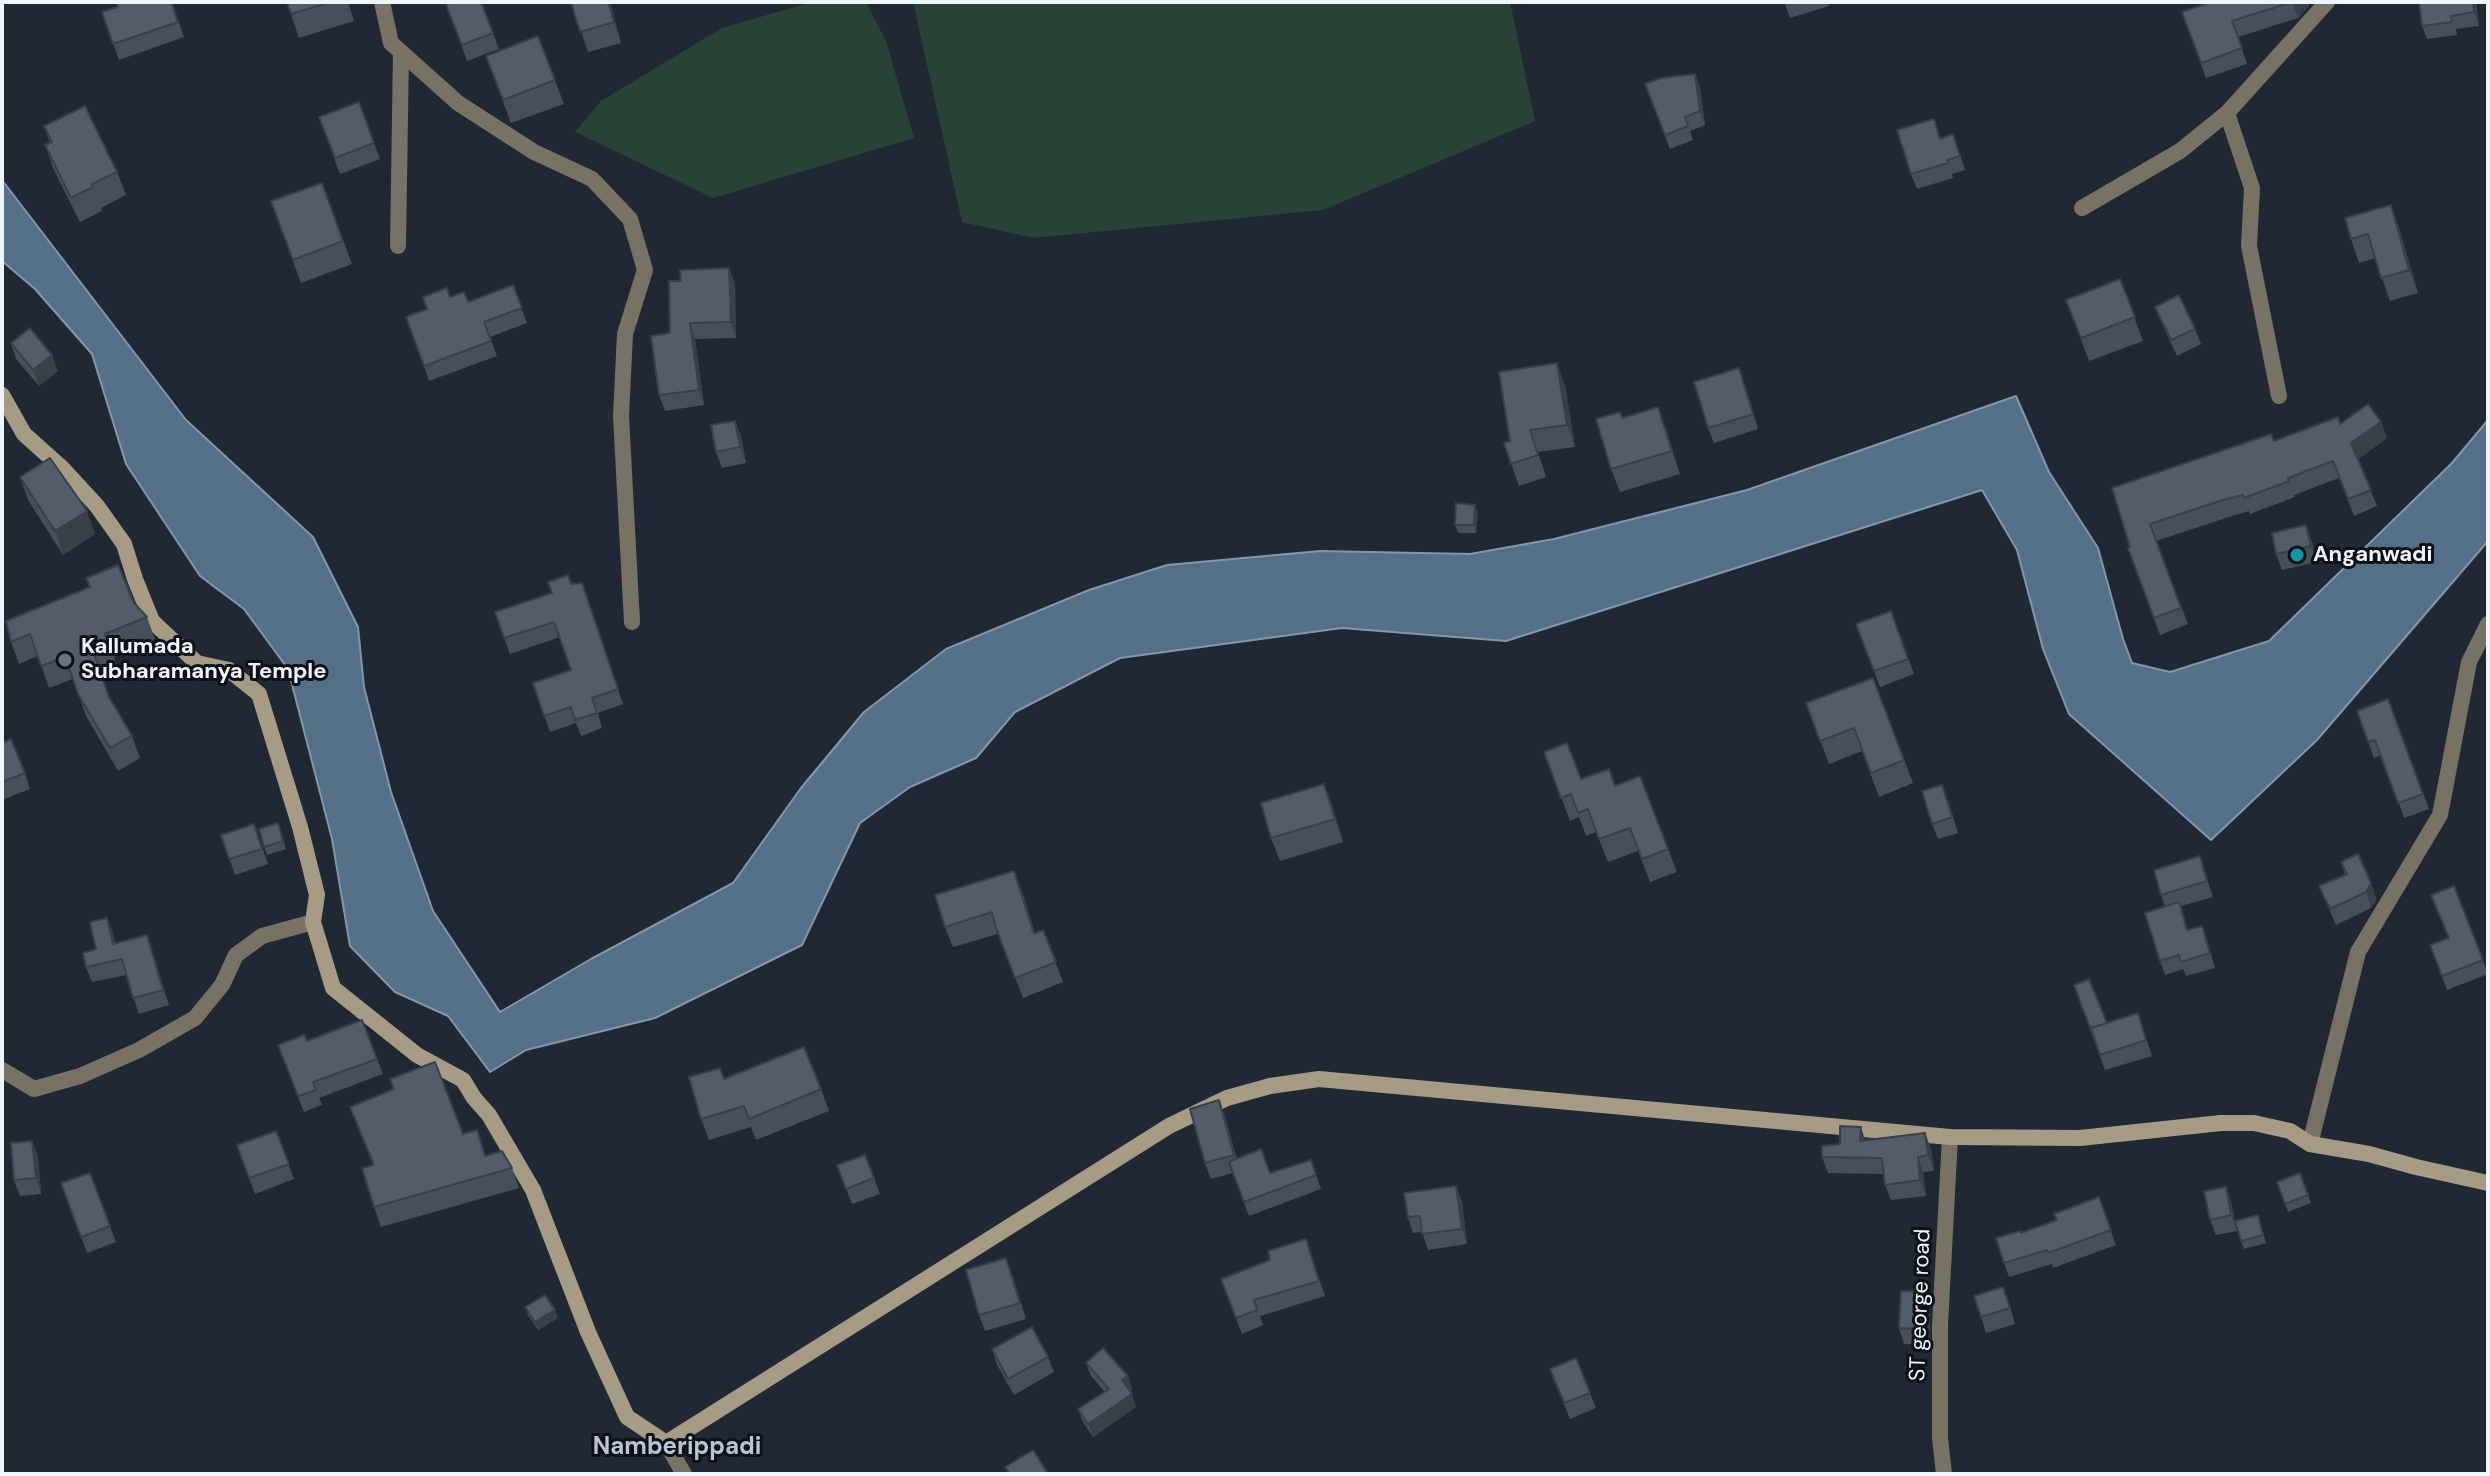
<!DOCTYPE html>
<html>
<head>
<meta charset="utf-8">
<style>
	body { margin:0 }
	#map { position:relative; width:2490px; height:1476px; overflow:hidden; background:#202834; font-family:"DM Sans",sans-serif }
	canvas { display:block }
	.frame { position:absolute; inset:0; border:4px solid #eff5fd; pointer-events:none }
</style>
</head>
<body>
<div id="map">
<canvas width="2490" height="1476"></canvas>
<div class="frame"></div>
</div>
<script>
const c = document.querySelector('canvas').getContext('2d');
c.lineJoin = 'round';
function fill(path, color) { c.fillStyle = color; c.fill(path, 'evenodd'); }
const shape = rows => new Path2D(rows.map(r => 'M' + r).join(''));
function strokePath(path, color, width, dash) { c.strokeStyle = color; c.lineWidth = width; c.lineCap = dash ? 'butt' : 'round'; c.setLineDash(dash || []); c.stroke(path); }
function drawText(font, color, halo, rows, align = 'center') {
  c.font = font + ' "DM Sans",sans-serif'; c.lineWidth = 6; c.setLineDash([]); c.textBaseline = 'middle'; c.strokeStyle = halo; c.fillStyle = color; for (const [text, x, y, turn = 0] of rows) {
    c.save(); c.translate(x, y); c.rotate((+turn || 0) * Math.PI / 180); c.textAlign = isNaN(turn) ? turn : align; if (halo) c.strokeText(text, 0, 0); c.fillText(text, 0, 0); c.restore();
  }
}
fill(shape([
	[812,2,866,2,886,41,914,138,713,198,575,132,601,101,722,28],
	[913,2,1510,2,1535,121,1323,210,1033,238,962,222]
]), '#294437');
const water = shape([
	[2,180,186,420,313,537,358,627,364,687,391,792,433,911,500,1012,591,959,733,883,801,788,864,712,946,649,1089,590,1167,565,1320,551,1470,554,1554,539,1747,490,2016,396,2049,472,2098,548,2123,639,2132,663,2170,672,2269,641,2452,463,2488,420,2488,541,2317,740,2211,840,2069,714,2043,649,2017,550,1982,490,1506,641,1342,628,1120,658,1015,712,976,758,910,787,860,823,802,945,655,1018,526,1050,490,1072,448,1016,395,992,350,946,332,839,288,669,244,609,200,576,126,464,92,354,35,289,2,261,2,180]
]);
fill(water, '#556f88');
strokePath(water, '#8397ab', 2);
strokePath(shape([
	[382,2,391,43,458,103,534,152,592,179,630,219,645,270,625,334,621,416,632,622],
	[2227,113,2252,188,2249,246,2279,396],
	[2082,208,2180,151,2227,113,2327,2],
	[398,246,401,52],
	[2,1070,34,1089,80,1076,139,1050,195,1018,222,985,236,955,262,936,313,922],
	[2310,1144,2358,952,2440,815,2469,662,2488,624],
	[666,1443,684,1474],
	[1944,1474,1940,1438,1940,1325,1950,1137]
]), '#787264', 16);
strokePath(shape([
	[2,395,24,434,62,468,97,506,124,544,135,579,152,621,197,663,229,670,259,694,300,827,317,895,313,922,333,988,417,1055,463,1080,474,1098,489,1115,533,1190,588,1332,627,1417,666,1443,1169,1126,1227,1098,1270,1086,1319,1079,1950,1137,2080,1138,2221,1123,2254,1123,2290,1131,2310,1144,2369,1154,2416,1167,2488,1183]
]), '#a69c85', 16);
fill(shape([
	[172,2,184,37,119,60,102,12],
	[287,2,348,2,354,21,299,38],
	[445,2,481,2,499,49,467,61],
	[571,2,610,2,621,43,588,52],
	[1784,2,1828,2,1829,6,1790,18],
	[2211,2,2308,2,2309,6,2298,18,2238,37,2247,64,2206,78,2182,12],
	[2476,2,2479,26,2456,29,2457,35,2427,39,2422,26],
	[538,36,564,104,511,123,486,56],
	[1695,74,1700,88,1705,125,1690,131,1693,140,1670,149,1645,84],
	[359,102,380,159,340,174,319,117],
	[44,126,117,172,126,195,101,208,102,211,80,222,53,168,45,145,50,143],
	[1953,134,1965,170,1952,174,1953,178,1917,189,1911,174,1941,138],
	[322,183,352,264,301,283,271,201],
	[2391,205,2399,228,2418,293,2390,301,2375,258,2359,263,2351,239],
	[729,268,735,284,736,338,695,339,704,405,665,411,659,395,681,281],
	[2120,279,2143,341,2089,361,2066,300],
	[513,285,527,323,490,337,497,356,429,381,406,317,427,309,450,297,468,302],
	[2155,307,2195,329,2201,344,2177,356,2161,322],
	[11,343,58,371,39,386,16,359],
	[1745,384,1758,429,1714,443,1708,428],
	[1565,385,1575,447,1538,452,1546,477,1519,486,1504,443,1510,441],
	[1658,407,1680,474,1620,492,1611,469,1622,418],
	[2381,422,2387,438,2358,459,2377,506,2354,516,2339,478,2294,495,2295,497,2250,514,2249,511,2229,517,2156,541,2188,624,2160,635,2128,548,2130,547,2112,488,2274,441,2340,424],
	[741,436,746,463,722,468,716,452],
	[20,477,95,534,63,555,28,500],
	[1475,505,1478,512,1476,533,1458,533,1455,525],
	[2312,541,2317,562,2282,570,2276,554],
	[582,583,623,704,598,713,602,728,581,736,576,723,550,732,533,683,571,670,560,637,510,654,495,612,552,593,571,584],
	[134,603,147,617,155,639,114,657,116,664,100,670,110,698,132,736,140,758,118,771,86,716,73,679,49,688,38,656,19,664,11,642,6,621],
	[1891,611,1914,674,1880,687,1856,624],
	[1873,678,1913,783,1879,797,1862,751,1829,764,1806,703],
	[2388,699,2429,809,2404,818,2381,755,2374,758,2357,711],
	[2,743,25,773,30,789,2,800],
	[1544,752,1581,779,1615,786,1668,849,1677,872,1650,882,1638,851,1608,862,1596,832,1586,836,1579,817,1570,821],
	[1324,784,1343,842,1280,861,1271,838],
	[1948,800,1958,833,1938,839,1932,824],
	[278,823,286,849,267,855,259,829],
	[254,824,268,864,235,875,221,835],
	[2341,862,2377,899,2371,908,2336,925,2319,886,2345,875],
	[2205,872,2213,897,2181,906,2188,930,2207,940,2215,968,2186,976,2183,969,2165,975,2160,961,2165,906,2161,895],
	[2454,886,2488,974,2447,990,2430,945,2448,938],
	[1022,891,1035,933,1043,930,1063,982,1023,998,998,934,953,947,945,927],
	[113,933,115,944,147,935,169,1005,139,1014,126,975,92,982,86,967,96,949],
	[2074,985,2107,1023,2138,1013,2152,1056,2105,1070],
	[362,1020,383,1074,319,1098,322,1105,304,1112,278,1045,307,1041],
	[724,1079,821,1089,829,1111,756,1140,751,1127,709,1140,701,1119],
	[1219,1100,1237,1158,1270,1173,1311,1160,1321,1189,1249,1216,1233,1173,1211,1179,1205,1163],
	[350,1107,463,1134,486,1156,512,1168,519,1188,381,1227,374,1207,373,1165],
	[276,1131,294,1179,255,1194,237,1145],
	[1925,1133,1931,1149,1934,1171,1923,1172,1926,1196,1891,1200,1885,1185,1884,1174,1828,1173,1822,1157,1866,1140],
	[865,1155,880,1194,852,1204,837,1165],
	[38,1156,41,1194,20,1196,14,1180],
	[90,1173,116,1242,87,1253,61,1183],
	[2300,1173,2311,1203,2288,1212,2277,1182],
	[2226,1187,2231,1203,2237,1231,2216,1235,2210,1220],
	[2099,1197,2116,1245,2053,1268,2052,1264,2009,1277,2004,1263,2021,1233,2057,1220],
	[1462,1201,1467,1244,1428,1250,1422,1232,1413,1233,1408,1217],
	[2258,1215,2266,1243,2244,1249,2241,1241],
	[1306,1239,1325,1296,1260,1316,1263,1325,1242,1334,1221,1279,1270,1260],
	[1012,1274,1026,1319,985,1331,979,1315],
	[1924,1292,1930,1308,1929,1345,1904,1344,1899,1328],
	[2009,1303,2015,1324,1986,1333,1981,1317],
	[525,1307,558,1318,538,1330,528,1315],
	[992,1349,1048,1357,1054,1372,1014,1395,997,1365],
	[1576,1358,1596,1408,1570,1419,1550,1369],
	[1086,1363,1128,1376,1132,1389,1130,1391,1136,1407,1093,1437,1083,1422,1078,1409,1105,1392,1091,1376]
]), '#474f5b');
fill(shape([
	[608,2,610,2,621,43,614,22],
	[2292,2,2308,2,2309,6,2298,18],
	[2473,2,2476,2,2479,26,2474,12],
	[1695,74,1700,88,1705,125,1700,111],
	[2391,205,2399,228,2418,293,2409,270],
	[729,268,735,284,736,338,731,322],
	[690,323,695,339,704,405,699,390],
	[52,355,58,371,39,386,33,370],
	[1557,363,1565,385,1575,447,1567,425],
	[1658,407,1667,431,1680,474,1672,451],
	[735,421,741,436,746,463,740,447],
	[2381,422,2387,438,2357,460,2351,443],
	[1475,505,1478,512,1476,533,1474,525],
	[87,511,95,534,63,555,55,531],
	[2306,525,2312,541,2317,562,2311,546],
	[1324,784,1333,807,1343,842,1335,819],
	[1014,871,1022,891,1041,954,1034,934],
	[2371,883,2377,899,2371,908,2366,892],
	[107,918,113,933,119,960,113,944],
	[147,935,152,950,169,1005,163,990],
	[1219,1100,1225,1116,1240,1170,1234,1155],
	[1861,1127,1866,1143,1860,1141],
	[1925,1133,1931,1149,1934,1171,1928,1155],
	[32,1141,38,1156,41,1194,36,1178],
	[1918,1157,1923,1172,1926,1196,1920,1180],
	[1456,1186,1462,1201,1467,1244,1462,1229],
	[2226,1187,2231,1203,2237,1231,2231,1215],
	[1924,1292,1930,1308,1929,1345,1923,1329],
	[555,1310,558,1318,538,1330,535,1322],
	[1128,1376,1132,1389,1127,1394,1122,1380],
	[1132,1394,1136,1407,1093,1437,1088,1424]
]), '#39404a');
const building = shape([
	[116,2,171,2,178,22,113,44,102,12,118,7,116,2],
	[287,2,331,2,291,14,287,2],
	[445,2,481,2,493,33,462,45,445,2],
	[571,2,608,2,614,22,580,32,571,2],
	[2211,2,2292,2,2232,21,2242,48,2201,63,2182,12,2211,2],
	[2419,2,2473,2,2474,12,2451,16,2452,22,2422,26,2419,2],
	[538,36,555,80,503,100,486,56,538,36],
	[1695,74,1700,111,1685,117,1688,126,1665,135,1645,84,1661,78,1695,74],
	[359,102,374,143,335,158,319,117,359,102],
	[85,106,117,172,92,184,93,187,71,198,45,145,52,142,44,126,85,106],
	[1934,119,1940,139,1953,134,1960,156,1947,160,1948,163,1911,174,1897,130,1934,119],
	[322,183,343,241,293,260,271,201,322,183],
	[2391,205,2409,270,2381,278,2368,234,2351,239,2345,218,2391,205],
	[729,268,731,322,690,323,699,390,659,395,651,336,670,333,669,281,681,281,680,270,729,268],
	[2120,279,2135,317,2081,338,2066,300,2120,279],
	[513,285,522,308,484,322,491,341,424,366,406,317,427,309,423,297,447,288,450,297,464,292,468,302,513,285],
	[2179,295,2195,329,2171,340,2155,307,2179,295],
	[30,328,52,355,33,370,11,343,30,328],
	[1557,363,1567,425,1530,430,1538,455,1511,464,1504,443,1510,441,1499,372,1557,363],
	[1739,368,1753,414,1708,428,1694,382,1739,368],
	[2368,404,2381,422,2351,443,2371,490,2348,499,2333,461,2288,478,2289,481,2244,498,2243,495,2223,500,2150,524,2181,608,2154,618,2128,548,2130,547,2112,488,2271,434,2274,441,2338,417,2340,424,2368,404],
	[1658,407,1672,451,1611,469,1596,419,1620,412,1622,418,1658,407],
	[735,421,740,447,716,452,711,425,735,421],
	[50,458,87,511,55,531,20,477,50,458],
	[1456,503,1475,505,1474,525,1455,525,1456,503],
	[2306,525,2311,546,2276,554,2272,533,2306,525],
	[118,565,134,603,147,617,105,634,108,642,92,648,109,697,132,736,110,748,78,694,65,657,41,666,30,634,11,642,6,621,90,587,86,578,118,565],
	[568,575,571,584,582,583,618,689,592,698,597,713,575,720,571,707,544,716,533,683,571,670,554,622,504,638,495,612,552,593,548,582,568,575],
	[1891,611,1908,659,1874,671,1856,624,1891,611],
	[1873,678,1904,760,1871,773,1854,728,1820,741,1806,703,1873,678],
	[2388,699,2423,794,2398,803,2375,740,2368,742,2357,711,2388,699],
	[11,739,25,773,2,782,2,743,11,739],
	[1567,743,1581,779,1609,769,1615,786,1640,776,1668,849,1642,859,1630,828,1599,839,1588,809,1578,813,1571,794,1561,798,1544,752,1567,743],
	[1324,784,1335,819,1271,838,1261,803,1324,784],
	[1942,785,1952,817,1932,824,1922,791,1942,785],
	[278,823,283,841,264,847,259,829,278,823],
	[254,824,262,849,229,859,221,835,254,824],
	[2358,854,2371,883,2366,892,2330,909,2319,886,2347,874,2341,862,2358,854],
	[2200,856,2207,881,2161,895,2154,870,2200,856],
	[1014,871,1034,934,1043,930,1056,962,1015,978,996,928,992,912,945,927,935,895,1014,871],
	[2454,886,2483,960,2442,976,2430,945,2449,938,2431,895,2454,886],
	[2179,902,2187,930,2202,926,2210,953,2181,962,2179,955,2160,961,2145,913,2179,902],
	[107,918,113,944,147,935,163,990,133,998,122,959,86,967,83,953,96,949,90,922,107,918],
	[2089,979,2107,1023,2091,1028,2093,1036,2074,985,2089,979],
	[2138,1013,2146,1040,2100,1055,2091,1028,2138,1013],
	[362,1020,377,1059,313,1082,316,1090,298,1096,278,1045,304,1035,307,1041,362,1020],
	[804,1047,821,1089,749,1119,744,1106,701,1119,689,1077,720,1068,724,1079,804,1047],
	[435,1062,463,1134,477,1130,485,1156,502,1151,512,1168,374,1207,362,1168,374,1165,350,1107,394,1089,390,1079,435,1062],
	[1219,1100,1234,1155,1205,1163,1190,1109,1219,1100],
	[1840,1126,1861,1127,1860,1141,1925,1133,1928,1155,1918,1157,1920,1180,1885,1185,1882,1158,1822,1157,1822,1146,1840,1144,1840,1126],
	[276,1131,289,1164,249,1178,237,1145,276,1131],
	[32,1141,36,1178,14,1180,11,1143,32,1141],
	[1261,1149,1270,1173,1311,1160,1316,1175,1244,1202,1229,1162,1261,1149],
	[865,1155,874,1178,846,1189,837,1165,865,1155],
	[90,1173,110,1226,81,1237,61,1183,90,1173],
	[2300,1173,2308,1195,2285,1204,2277,1182,2300,1173],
	[1456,1186,1462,1229,1422,1234,1420,1216,1408,1217,1404,1193,1456,1186],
	[2226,1187,2231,1215,2210,1220,2204,1191,2226,1187],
	[2099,1197,2111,1230,2048,1253,2047,1250,2004,1263,1996,1238,2020,1231,2021,1233,2057,1220,2054,1214,2099,1197],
	[2258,1215,2263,1235,2241,1241,2235,1221,2258,1215],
	[1306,1239,1319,1281,1254,1300,1257,1310,1236,1318,1221,1279,1270,1260,1268,1251,1306,1239],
	[1006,1258,1020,1303,979,1315,966,1270,1006,1258],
	[2003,1287,2010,1308,1981,1317,1974,1296,2003,1287],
	[1901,1291,1924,1292,1923,1329,1899,1328,1901,1291],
	[545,1295,555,1310,535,1322,525,1307,545,1295],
	[1032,1327,1048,1357,1008,1379,992,1349,1032,1327],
	[1103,1348,1128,1376,1122,1380,1132,1394,1088,1424,1078,1409,1109,1389,1086,1363,1103,1348],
	[1576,1358,1590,1393,1564,1403,1550,1369,1576,1358],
	[1033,1450,1048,1474,1010,1474,1005,1467,1033,1450]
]);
fill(building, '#525c6a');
strokePath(building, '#39404a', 2);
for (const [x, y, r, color] of [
	[2297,555,8,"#0f9aa8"],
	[65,660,8,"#6b7280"]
]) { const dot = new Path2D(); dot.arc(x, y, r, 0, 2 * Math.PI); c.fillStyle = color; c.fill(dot); strokePath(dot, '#0d1016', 3); }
drawText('bold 22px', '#eff5fd', '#0d1016', [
	["Anganwadi",2313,555],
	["Kallumada",81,647],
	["Subharamanya Temple",81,672]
], 'left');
drawText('22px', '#eff5fd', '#0d1016', [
	["ST george road",1921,1305,-88]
]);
drawText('bold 24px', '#b9c4d4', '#0d1016', [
	["Namberippadi",677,1448]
]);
</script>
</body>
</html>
